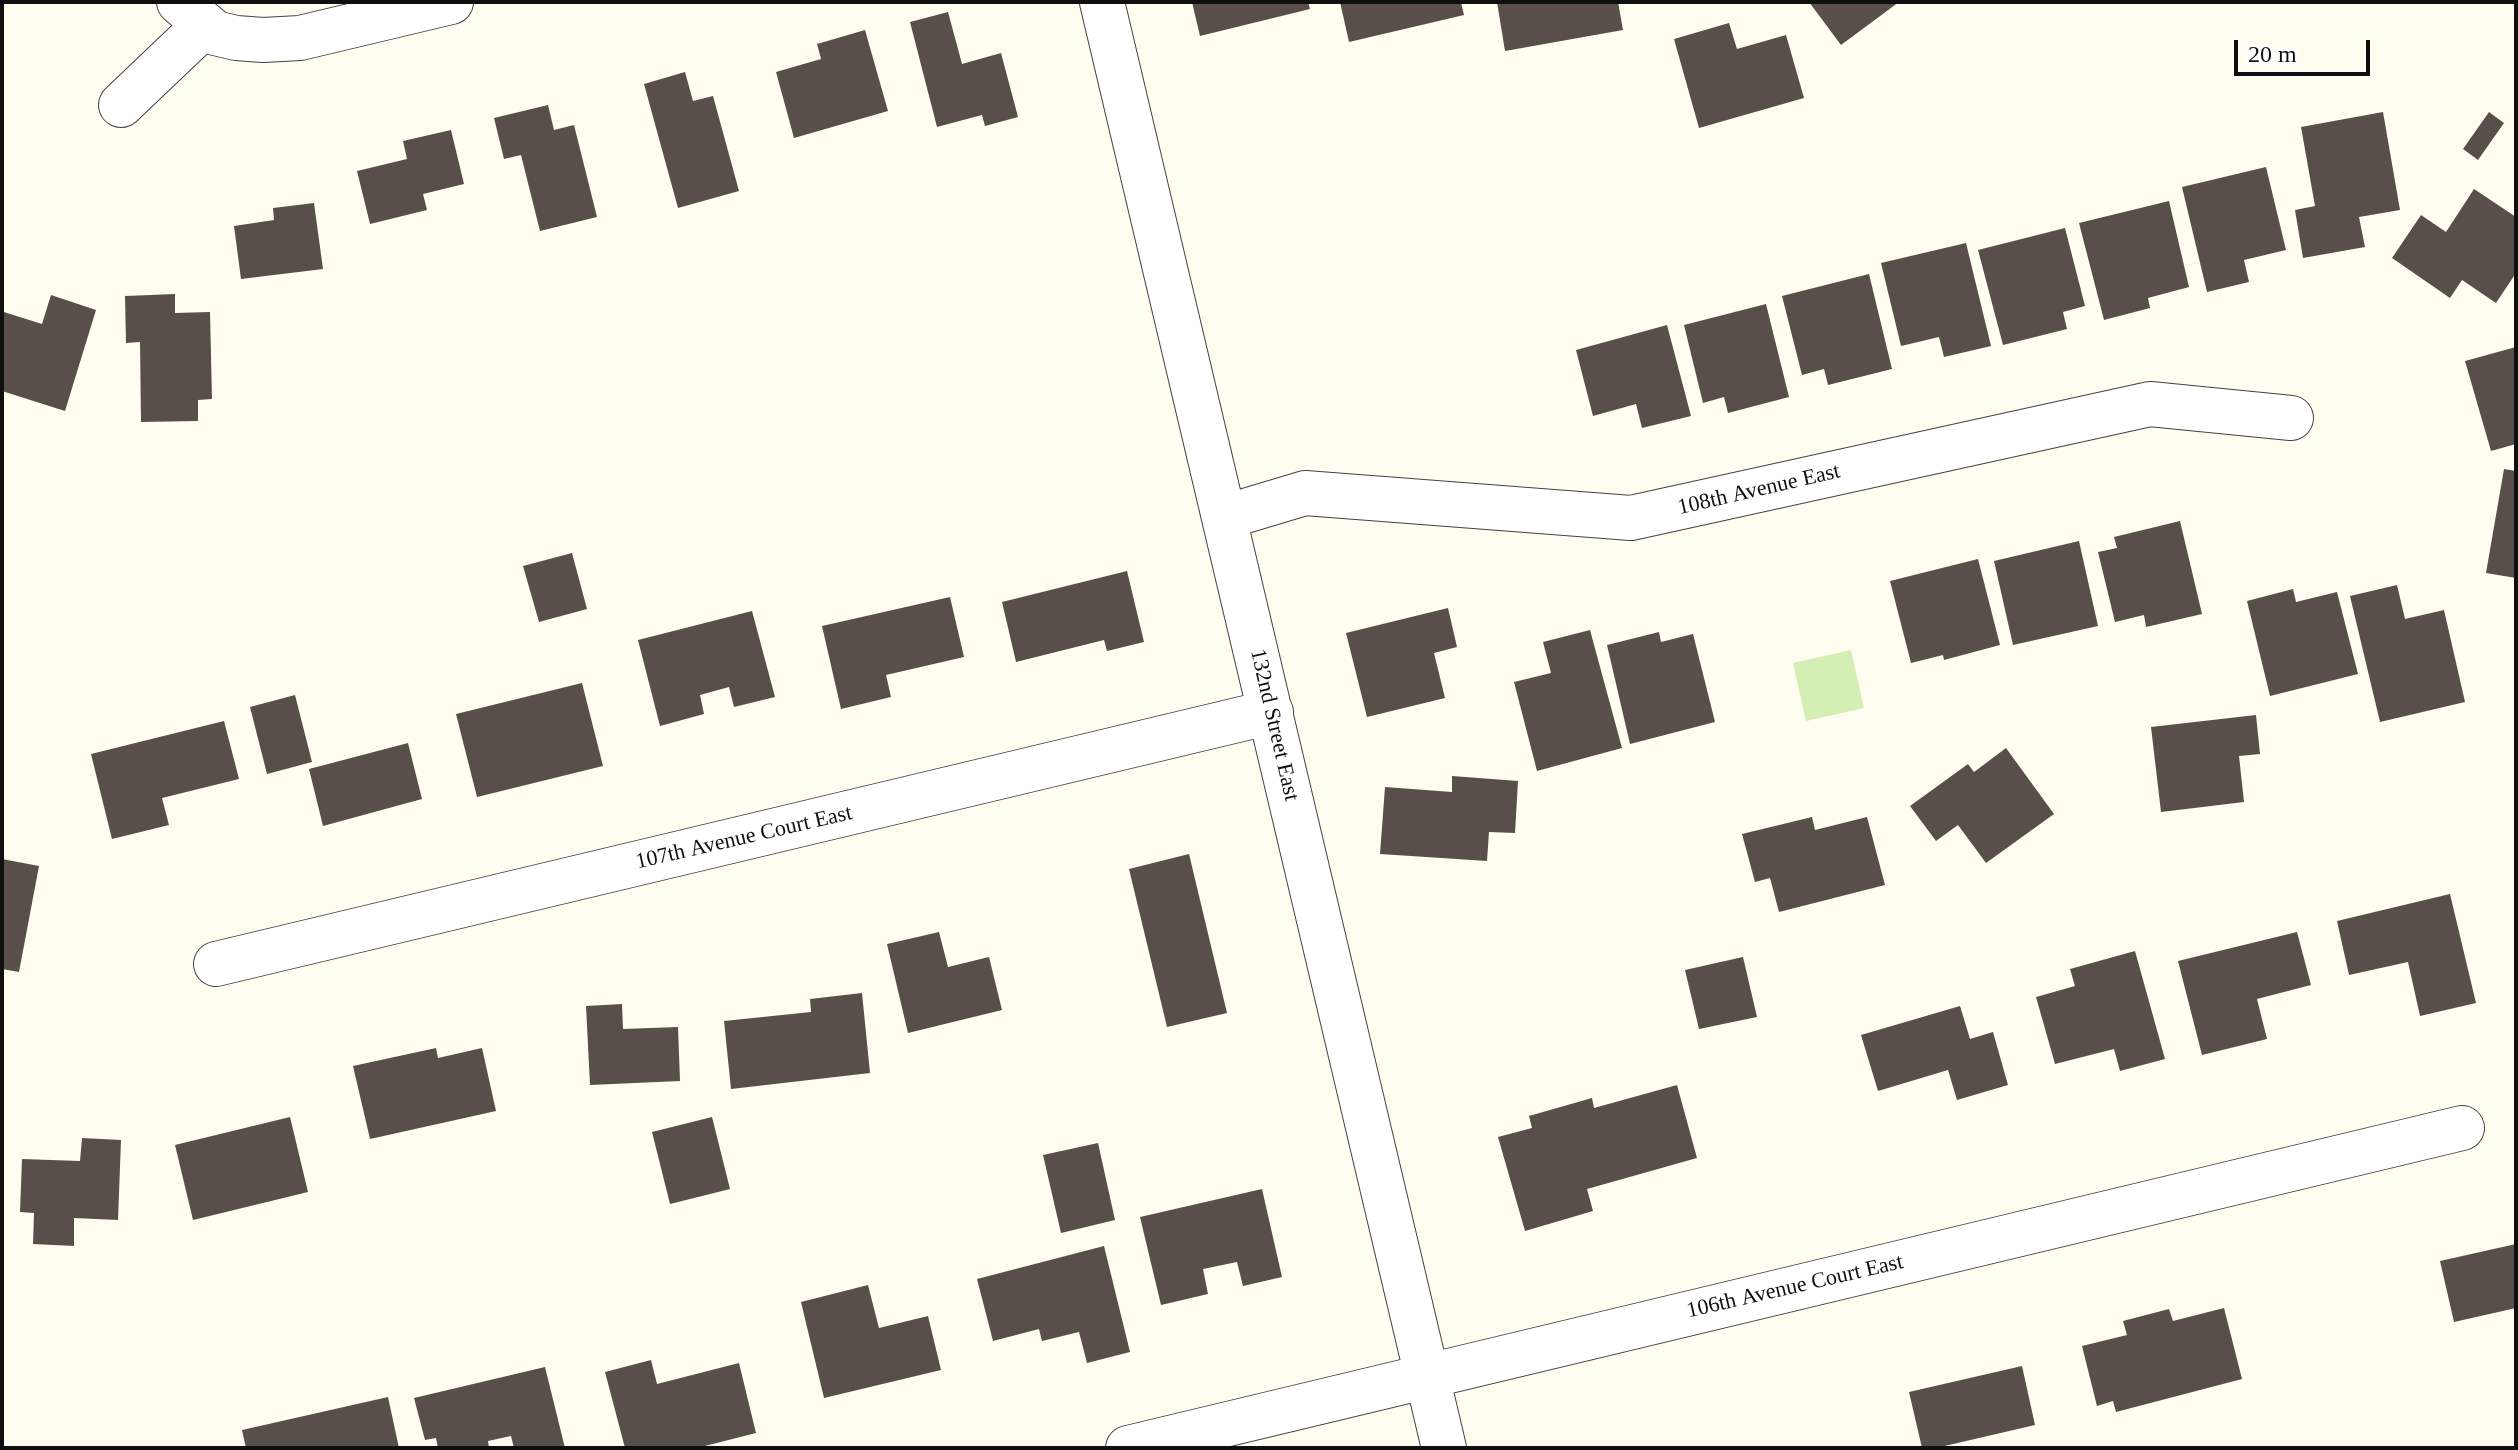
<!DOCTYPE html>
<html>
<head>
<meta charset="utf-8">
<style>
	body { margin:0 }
	#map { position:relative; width:2518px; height:1450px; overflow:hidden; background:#fffcf0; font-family:"Times New Roman",serif }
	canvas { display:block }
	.frame { position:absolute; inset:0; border:4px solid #0f0f0f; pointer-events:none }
	.scale { position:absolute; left:2234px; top:40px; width:136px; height:36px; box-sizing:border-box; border:4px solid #0f0f0f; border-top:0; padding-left:10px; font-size:24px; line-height:28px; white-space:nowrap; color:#0f0f0f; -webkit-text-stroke:6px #fff; paint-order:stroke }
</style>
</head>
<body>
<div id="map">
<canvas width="2518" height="1450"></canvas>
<div class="frame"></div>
<div class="scale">20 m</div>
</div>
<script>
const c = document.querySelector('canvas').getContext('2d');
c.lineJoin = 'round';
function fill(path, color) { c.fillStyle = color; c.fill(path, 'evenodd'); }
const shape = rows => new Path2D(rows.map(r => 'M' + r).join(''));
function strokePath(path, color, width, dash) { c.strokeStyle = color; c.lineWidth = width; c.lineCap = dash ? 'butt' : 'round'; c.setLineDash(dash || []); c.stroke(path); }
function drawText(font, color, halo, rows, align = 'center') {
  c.font = font + ' "Times New Roman",serif'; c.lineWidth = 8; c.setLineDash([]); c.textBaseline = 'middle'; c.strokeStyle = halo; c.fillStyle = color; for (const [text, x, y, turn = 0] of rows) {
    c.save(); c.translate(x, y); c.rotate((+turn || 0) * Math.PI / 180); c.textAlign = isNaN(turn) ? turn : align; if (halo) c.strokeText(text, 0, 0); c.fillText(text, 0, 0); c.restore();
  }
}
fill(shape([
	[1851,650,1864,708,1806,721,1793,663]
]), '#d3efb5');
fill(shape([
	[1192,2,1308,2,1310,9,1200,36],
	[1340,2,1461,2,1464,15,1349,42],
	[1497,2,1618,2,1623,30,1505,51],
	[1809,2,1899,2,1841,45],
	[948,12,962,64,1001,53,1018,117,985,126,982,115,937,127,910,22],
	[1729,23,1737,49,1786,35,1804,98,1699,128,1674,39],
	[865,30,888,111,794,138,776,72,821,59,817,44],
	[685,72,693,101,713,96,739,191,678,208,644,84],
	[548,105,554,130,574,125,597,217,540,231,521,155,504,159,494,118],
	[2383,112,2400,210,2359,217,2365,247,2303,258,2295,210,2315,206,2301,127],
	[2489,112,2504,123,2478,160,2463,149],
	[451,130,464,184,423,194,427,210,370,224,357,171,407,159,403,141],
	[2266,167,2286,250,2244,260,2249,282,2207,292,2182,187],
	[2474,189,2516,217,2516,273,2496,303,2462,280,2450,298,2392,258,2421,215,2446,232],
	[2169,201,2189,287,2148,298,2150,308,2104,320,2079,223],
	[314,203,323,269,241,279,234,226,274,220,273,208],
	[2065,228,2085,306,2063,312,2067,329,2003,345,1978,250],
	[1966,243,1991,346,1944,357,1939,337,1901,346,1881,263],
	[1869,274,1892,369,1828,385,1824,369,1802,375,1782,296],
	[175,294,175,313,210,312,212,399,198,400,198,421,141,422,140,342,126,343,125,296],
	[51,295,96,310,65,411,2,391,2,320,4,312,42,324],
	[1766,304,1789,397,1728,413,1724,397,1703,403,1684,325],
	[1667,325,1691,416,1642,428,1636,404,1593,416,1576,350],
	[2516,347,2516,444,2491,451,2465,361],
	[2504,469,2516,471,2516,578,2486,573],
	[2180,521,2202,614,2146,627,2144,615,2115,622,2098,552,2117,548,2114,537],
	[2079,541,2098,626,2013,645,1994,561],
	[572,553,587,609,539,622,523,566],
	[1978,559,2000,645,1944,660,1943,655,1911,663,1890,581],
	[1127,571,1144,642,1107,651,1104,640,1016,662,1002,602],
	[2397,585,2405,619,2444,610,2465,702,2380,722,2350,596],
	[2293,589,2296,602,2337,592,2358,674,2270,696,2247,601],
	[950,597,964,657,886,675,891,697,841,709,822,626],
	[1448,608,1457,647,1434,653,1445,698,1367,717,1346,633],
	[752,611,775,697,734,707,729,687,700,695,704,714,660,726,638,640],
	[1590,630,1622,748,1537,771,1514,682,1551,673,1543,642],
	[1659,632,1661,642,1693,634,1715,722,1630,744,1607,645],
	[582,683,603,766,477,797,456,714],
	[295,695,312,762,267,774,250,707],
	[2256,715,2260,754,2239,756,2244,802,2161,812,2151,727],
	[224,721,239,779,162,798,169,825,112,839,91,754],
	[408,743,422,799,323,826,309,769],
	[2006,748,2054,814,1986,863,1958,825,1936,841,1910,806,1968,764,1974,772],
	[1452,776,1518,781,1515,833,1489,832,1487,861,1380,854,1385,787,1452,792],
	[1812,817,1815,830,1867,817,1885,885,1779,912,1770,878,1755,882,1742,834],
	[1189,854,1227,1013,1167,1027,1129,869],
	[2,859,39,866,19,972,2,969],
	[2450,894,2476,1003,2420,1016,2408,962,2349,975,2337,921],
	[939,932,948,967,989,957,1002,1010,908,1033,887,944],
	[2297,932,2311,985,2257,999,2267,1039,2202,1055,2178,961],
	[2135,951,2165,1059,2120,1071,2114,1049,2055,1064,2036,997,2075,986,2070,969],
	[1743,957,1757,1017,1699,1029,1685,970],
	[862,993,870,1073,731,1089,724,1021,811,1012,810,999],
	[622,1004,623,1029,678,1027,680,1081,590,1085,586,1006],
	[1960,1006,1970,1039,1993,1032,2008,1085,1957,1100,1948,1070,1878,1091,1861,1035],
	[436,1048,438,1058,482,1048,496,1111,370,1139,353,1066],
	[1677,1085,1697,1158,1587,1189,1593,1211,1525,1231,1498,1137,1532,1128,1529,1116,1592,1098,1594,1108],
	[290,1117,308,1192,193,1220,175,1145],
	[712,1117,730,1189,670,1204,652,1132],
	[82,1138,121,1140,118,1220,74,1218,74,1246,33,1244,34,1213,20,1212,22,1159,80,1161],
	[1098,1143,1115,1220,1061,1233,1043,1155],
	[1262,1189,1282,1277,1243,1286,1237,1262,1203,1269,1208,1294,1161,1305,1140,1217],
	[2516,1244,2516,1308,2454,1322,2440,1261],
	[1104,1246,1130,1352,1087,1363,1079,1332,1042,1341,1039,1329,993,1341,977,1279],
	[868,1285,879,1328,928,1316,941,1370,824,1398,801,1302],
	[2224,1308,2242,1379,2116,1412,2113,1401,2097,1406,2082,1346,2127,1335,2123,1321,2169,1309,2173,1321],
	[651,1360,657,1384,739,1363,756,1433,697,1448,625,1448,605,1372],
	[2022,1366,2035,1425,1936,1448,1922,1448,1909,1392],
	[545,1367,565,1448,514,1448,511,1436,488,1441,489,1448,438,1448,436,1438,425,1440,414,1398],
	[388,1397,399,1448,246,1448,242,1430]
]), '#594f4a');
const minor = shape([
	[179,2,215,33,236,38,263,40,300,38,451,2],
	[1102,2,1444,1448],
	[121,105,205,25],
	[1225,517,1305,493,1631,518,2150,404,2291,418],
	[216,964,1271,712],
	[1128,1448,2462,1128]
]);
strokePath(minor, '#424242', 46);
strokePath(minor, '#fff', 44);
drawText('22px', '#0f0f0f', '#fff', [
	["108th Avenue East",1759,490,-13],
	["132nd Street East",1274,725,77],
	["107th Avenue Court East",744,838,-13],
	["106th Avenue Court East",1795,1287,-13]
]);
</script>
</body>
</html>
